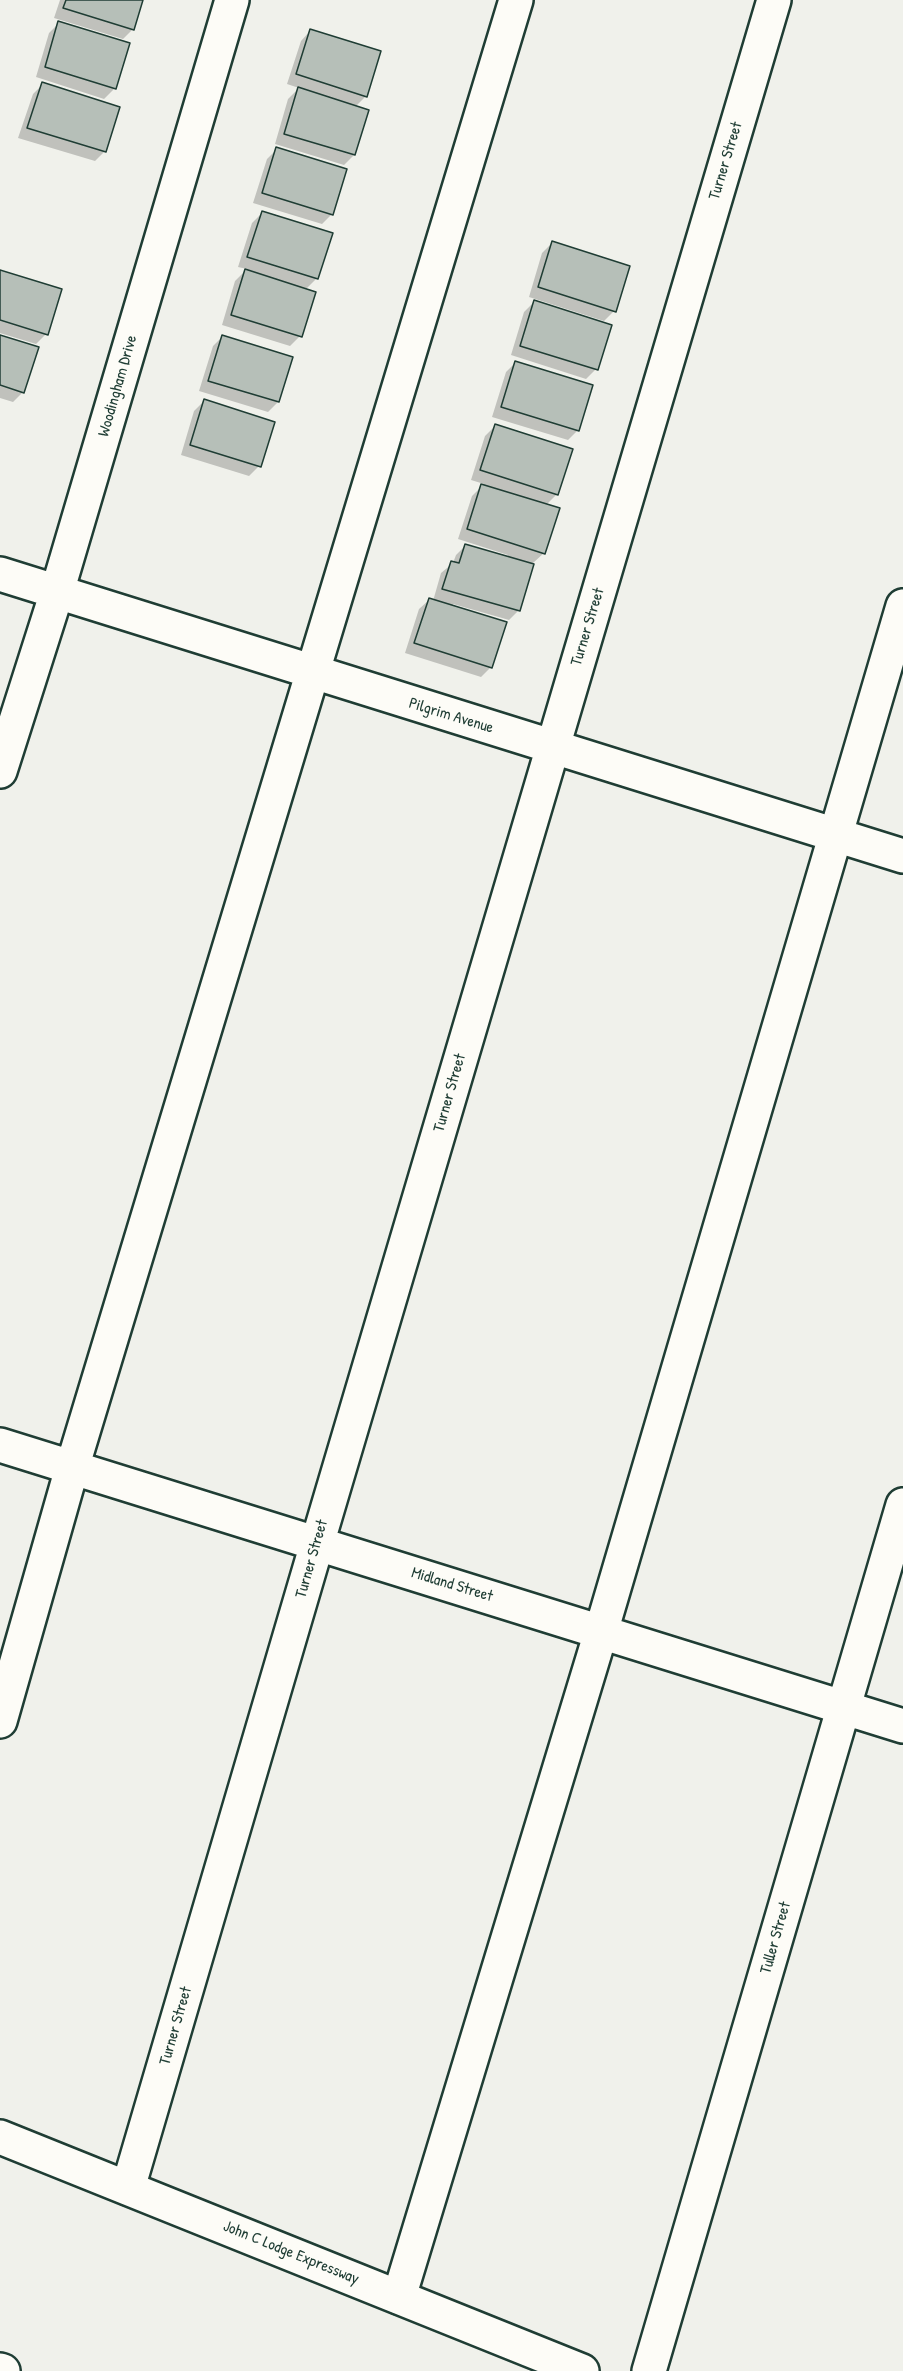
<!DOCTYPE html>
<html>
<head>
<meta charset="utf-8">
<style>
	body { margin:0 }
	canvas { display:block; background:#f0f1eb }
</style>
</head>
<body>
<canvas width="903" height="2371"></canvas>
<script>
const c = document.querySelector('canvas').getContext('2d');
c.lineJoin = 'round';
function fill(path, color) { c.fillStyle = color; c.fill(path, 'evenodd'); }
const shape = rows => new Path2D(rows.map(r => 'M' + r).join(''));
function strokePath(path, color, width, dash) { c.strokeStyle = color; c.lineWidth = width; c.lineCap = dash ? 'butt' : 'round'; c.setLineDash(dash || []); c.stroke(path); }
function drawText(font, color, halo, rows, align = 'center') {
  c.font = font + ' "Patrick Hand",sans-serif'; c.lineWidth = 6; c.setLineDash([]); c.textBaseline = 'middle'; c.strokeStyle = halo; c.fillStyle = color; for (const [text, x, y, turn = 0] of rows) {
    c.save(); c.translate(x, y); c.rotate((+turn || 0) * Math.PI / 180); c.textAlign = isNaN(turn) ? turn : align; if (halo) c.strokeText(text, 0, 0); c.fillText(text, 0, 0); c.restore();
  }
}
fill(shape([
	[60,0,142,0,133,29,123,39,54,18],
	[59,23,128,44,114,89,104,99,36,77,49,33],
	[310,31,366,96,355,107,367,111,354,155,344,165,275,144,288,99,299,88,287,84,301,41],
	[43,84,105,151,95,161,18,138,33,94],
	[277,149,332,214,322,224,253,203,267,159],
	[262,213,317,278,305,290,300,336,290,346,222,325,235,281,247,269,238,267,252,223],
	[552,243,614,311,604,321,529,297,542,253],
	[0,271,46,334,36,344,0,333],
	[534,302,596,369,586,379,511,355,524,312],
	[0,336,23,392,13,402,0,398],
	[223,336,278,402,268,412,199,391,213,346],
	[516,362,578,430,568,440,492,417,506,372],
	[204,401,259,466,249,476,181,455,194,411],
	[495,426,557,494,546,505,544,553,533,563,519,610,509,620,453,604,452,607,491,667,481,677,405,653,419,609,429,600,433,601,441,573,453,563,456,555,466,545,507,558,508,555,458,539,472,496,484,484,471,480,485,436]
]), '#0003');
const building = shape([
	[66,0,143,0,134,30,63,8,66,0],
	[58,21,130,43,116,89,45,67,58,21],
	[310,29,381,51,367,97,296,74,310,29],
	[42,82,120,107,106,152,27,128,42,82],
	[298,87,369,110,355,155,284,134,298,87],
	[276,147,347,169,333,215,262,193,276,147],
	[262,211,333,233,318,279,247,257,262,211],
	[552,241,630,266,616,312,538,287,552,241],
	[245,269,316,292,302,337,231,315,245,269],
	[0,270,62,289,48,335,0,320,0,270],
	[534,300,612,325,598,370,520,346,534,300],
	[0,335,39,347,24,393,0,385,0,335],
	[222,335,293,357,279,402,208,381,222,335],
	[515,361,593,385,579,431,501,407,515,361],
	[204,399,275,422,261,467,190,445,204,399],
	[495,424,573,449,558,495,480,470,495,424],
	[481,484,560,508,545,554,467,529,481,484],
	[465,544,534,564,520,611,442,589,451,561,459,563,465,544],
	[429,598,507,622,492,668,414,643,429,598]
]);
fill(building, '#b6bfb8');
strokePath(building, '#1f3d34', 1.5);
const minor = shape([
	[0,574,903,856],
	[0,771,57,592,232,0],
	[0,1445,903,1726],
	[0,1721,72,1468,516,0],
	[128,2188,317,1544,774,0],
	[399,2297,601,1632,903,606],
	[649,2371,903,1505]
]);
const major = shape([
	[0,2137,582,2371]
]);
const highway = shape([
	[0,2370,3,2371]
]);
strokePath(minor, '#1f3d34', 38);
strokePath(major, '#1f3d34', 38);
strokePath(highway, '#1f3d34', 38);
strokePath(minor, '#fdfcf7', 33);
strokePath(major, '#fdfcf7', 33);
strokePath(highway, '#fdfcf7', 33);
drawText('16px', '#1f3d34', '#fdfcf7', [
	["Turner Street",726,161,-73],
	["Woodingham Drive",118,386,-74],
	["Turner Street",588,627,-73],
	["Pilgrim Avenue",451,716,17],
	["Turner Street",450,1093,-74],
	["Turner Street",312,1559,-74],
	["Midland Street",452,1585,17],
	["Tuller Street",776,1938,-74],
	["Turner Street",176,2026,-74],
	["John C Lodge Expressway",291,2253,22]
]);
</script>
</body>
</html>
